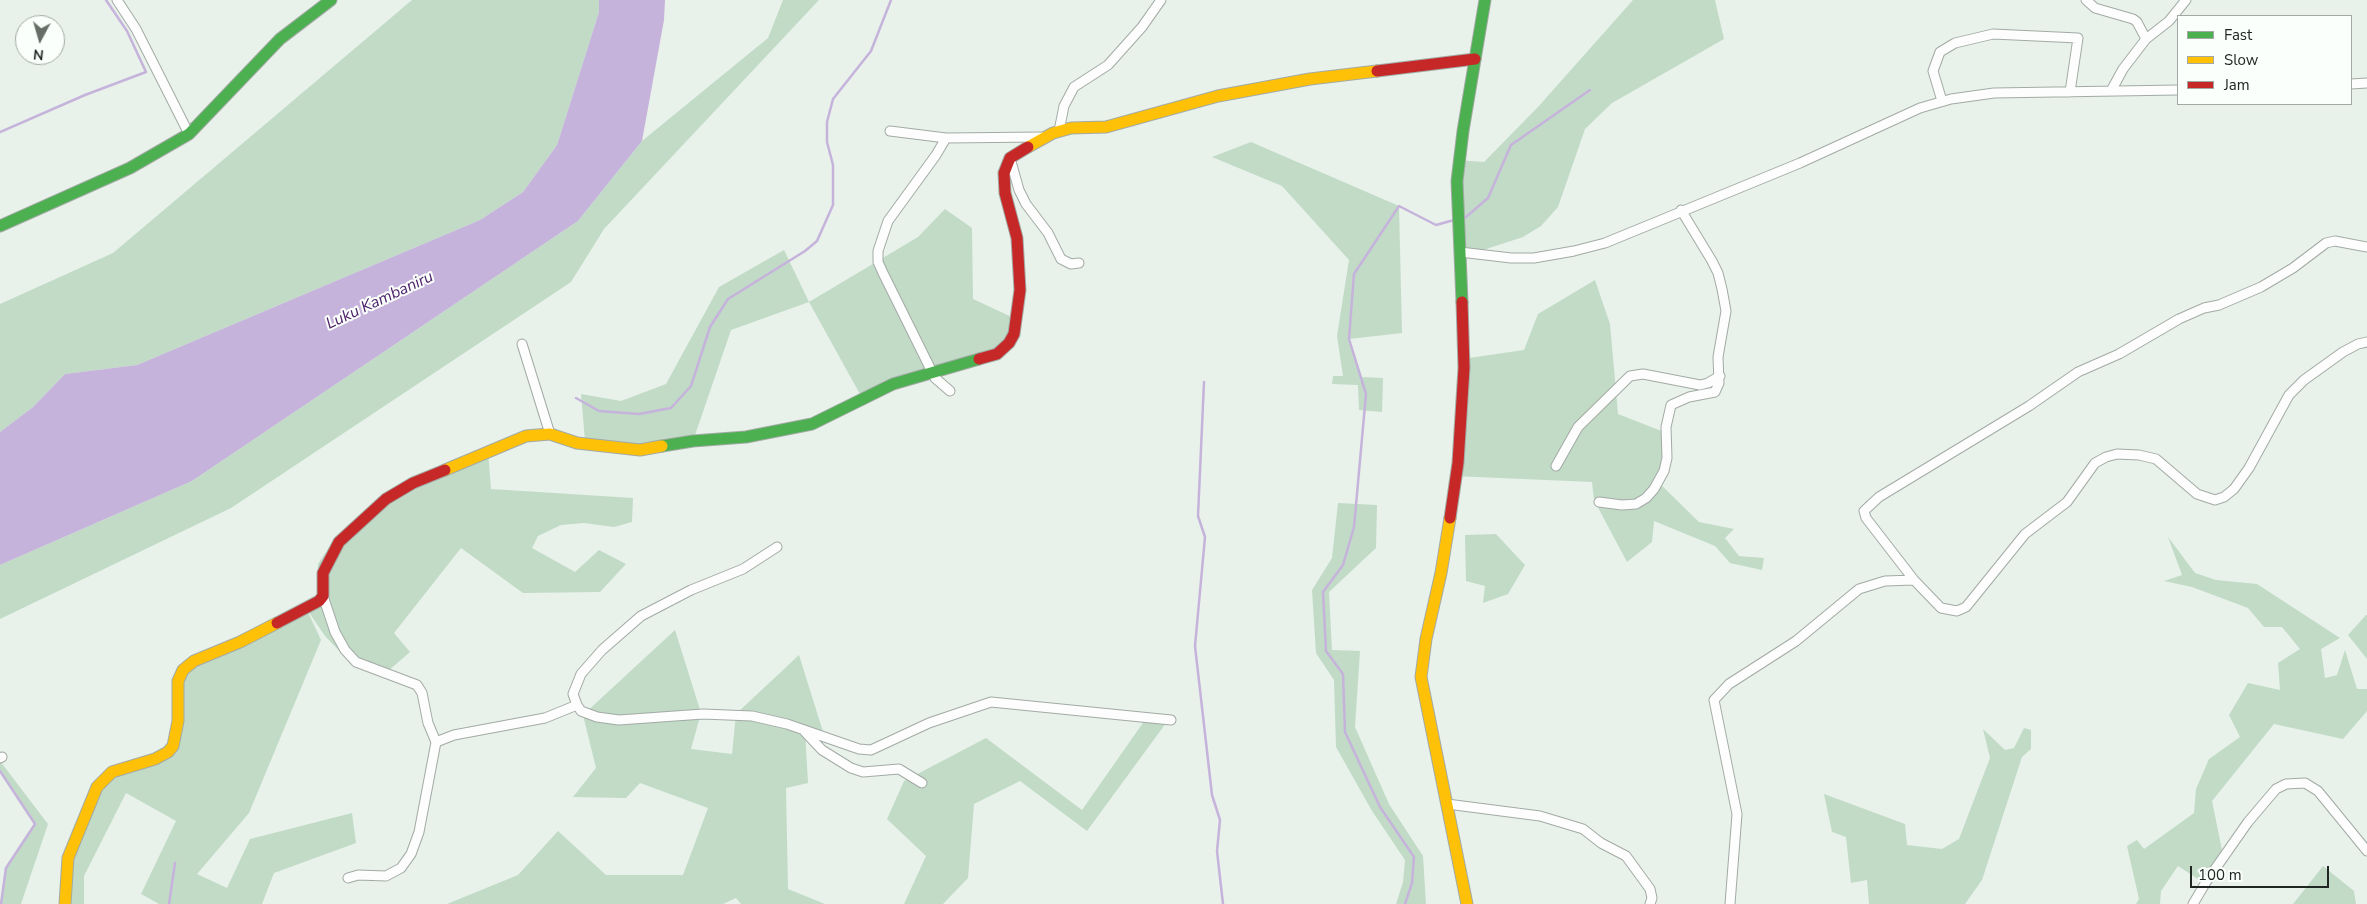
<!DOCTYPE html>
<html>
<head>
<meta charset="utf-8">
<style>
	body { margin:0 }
	#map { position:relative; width:2367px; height:904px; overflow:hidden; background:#e8f2ea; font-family:"Nunito Sans",sans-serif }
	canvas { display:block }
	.legend { position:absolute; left:2177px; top:15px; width:175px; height:90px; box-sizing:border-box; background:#fbfffc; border:1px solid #a3a8a4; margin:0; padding:6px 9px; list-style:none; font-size:15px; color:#202621 }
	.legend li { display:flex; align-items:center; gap:10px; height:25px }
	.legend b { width:25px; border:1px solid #a3a8a4 }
	.north { position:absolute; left:15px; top:15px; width:50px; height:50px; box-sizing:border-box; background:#fbfffc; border:1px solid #a3a8a4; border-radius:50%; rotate:186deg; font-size:14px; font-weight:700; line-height:20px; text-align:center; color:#202621 }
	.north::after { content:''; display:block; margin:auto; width:18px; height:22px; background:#666d67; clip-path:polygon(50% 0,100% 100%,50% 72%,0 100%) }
	.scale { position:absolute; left:2190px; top:866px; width:139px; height:22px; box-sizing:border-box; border:2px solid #202621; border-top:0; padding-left:6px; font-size:15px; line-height:18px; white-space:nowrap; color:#202621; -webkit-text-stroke:4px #fbfffc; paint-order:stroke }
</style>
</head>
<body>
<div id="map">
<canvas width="2367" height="904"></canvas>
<ul class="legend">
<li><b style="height:6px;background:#4caf50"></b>Fast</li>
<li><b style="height:6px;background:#ffc107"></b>Slow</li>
<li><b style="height:6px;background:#c62828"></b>Jam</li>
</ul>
<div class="north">N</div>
<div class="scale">100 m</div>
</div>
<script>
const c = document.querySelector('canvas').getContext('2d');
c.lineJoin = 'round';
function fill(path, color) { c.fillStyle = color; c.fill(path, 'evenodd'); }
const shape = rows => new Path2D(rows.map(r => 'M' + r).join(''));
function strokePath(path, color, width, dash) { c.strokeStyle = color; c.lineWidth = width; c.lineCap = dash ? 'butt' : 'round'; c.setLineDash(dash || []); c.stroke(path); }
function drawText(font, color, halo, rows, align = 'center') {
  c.font = font + ' "Nunito Sans",sans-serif'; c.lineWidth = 4; c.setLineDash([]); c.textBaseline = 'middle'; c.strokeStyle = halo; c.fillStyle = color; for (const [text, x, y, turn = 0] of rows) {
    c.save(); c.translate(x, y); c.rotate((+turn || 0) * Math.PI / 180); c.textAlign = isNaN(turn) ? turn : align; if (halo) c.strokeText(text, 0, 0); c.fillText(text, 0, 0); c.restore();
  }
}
fill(shape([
	[412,0,599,0,599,12,557,145,523,192,480,220,137,365,65,374,33,407,0,432,0,304,113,253],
	[783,0,819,0,604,229,571,282,231,508,0,619,0,565,192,481,578,221,642,141,768,38],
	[1633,0,1715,0,1724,39,1612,103,1585,129,1558,207,1541,226,1523,237,1477,252,1458,251,1456,160,1484,162,1538,107],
	[1251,142,1399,206,1402,333,1349,339,1362,377,1383,378,1382,412,1359,410,1358,385,1332,384,1333,376,1343,376,1337,336,1349,260,1282,186,1212,157],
	[945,209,972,228,973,299,1016,319,1013,332,995,352,861,396,809,302,731,330,693,441,640,447,585,441,581,394,621,401,666,384,719,287,784,250,809,302,918,237],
	[1595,280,1610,324,1618,414,1664,432,1664,461,1655,479,1699,522,1734,529,1725,538,1739,556,1764,558,1762,570,1730,563,1715,546,1654,521,1652,542,1627,562,1594,500,1592,482,1454,476,1462,359,1524,350,1538,314],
	[488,450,491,489,633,498,632,522,614,527,584,523,561,525,538,536,532,548,575,572,599,550,626,564,600,592,523,593,461,548,394,633,410,652,388,671,344,656,325,636,306,608,321,640,249,813,197,874,227,888,250,839,352,813,356,843,274,873,262,904,159,904,141,894,176,821,126,793,84,876,84,904,63,904,62,881,99,779,168,748,173,735,176,673,317,599,318,564,332,543,388,495],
	[1338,503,1377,505,1376,548,1329,592,1332,650,1360,651,1355,727,1389,804,1423,856,1426,904,1396,904,1403,882,1405,860,1372,811,1336,747,1334,680,1316,653,1312,590,1332,558],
	[1496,534,1525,565,1508,594,1483,603,1485,586,1466,581,1465,535],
	[2168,537,2195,573,2216,580,2257,584,2340,638,2321,649,2325,678,2337,675,2345,650,2357,689,2367,689,2367,711,2343,739,2274,724,2212,801,2222,850,2201,881,2178,866,2161,891,2160,904,2136,904,2139,899,2127,846,2137,840,2144,849,2194,813,2196,789,2209,759,2240,737,2229,715,2248,683,2280,690,2278,663,2300,649,2282,627,2264,627,2248,608,2192,587,2164,581,2182,575],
	[2366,615,2367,615,2367,659,2348,635],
	[675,630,701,713,691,749,732,754,736,714,799,655,825,738,805,731,808,783,786,788,788,889,825,904,741,904,736,898,723,904,447,904,518,875,558,831,606,875,683,875,708,808,640,783,626,798,573,797,596,768,583,715],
	[1147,717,1169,719,1087,831,1020,781,974,804,968,878,943,904,904,904,926,856,887,819,904,781,986,738,1082,810],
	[2024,728,2031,730,2031,749,2022,757,1982,880,1965,904,1869,904,1867,880,1851,883,1846,837,1832,832,1824,794,1905,824,1907,845,1942,849,1959,839,1990,758,1983,729,2005,750,2014,748],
	[0,761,48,824,21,904,1,904,6,868,35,824,0,771],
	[2323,866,2354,891,2356,904,2293,904]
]), '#c1dbc7');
fill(shape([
	[599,0,665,0,664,20,642,141,578,221,192,481,0,565,0,432,33,407,65,374,137,365,480,220,523,192,557,145,599,12]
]), '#c6b3db');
strokePath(shape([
	[0,132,85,95,146,72,127,31,106,0],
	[1462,218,1466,217,1488,198,1511,145,1590,90],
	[1204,382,1198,516,1205,537,1195,646,1212,795,1220,820,1217,851,1223,904],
	[576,398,599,411,639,414,671,408,691,386,710,327,728,299,805,251,817,241,833,205,833,165,827,142,827,122,833,99,871,51,891,0],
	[0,771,35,824,6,868,1,904],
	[169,904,175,863],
	[1405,904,1412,883,1414,857,1380,807,1345,732,1343,674,1326,651,1323,592,1343,565,1354,527,1366,394,1349,339,1354,274,1399,206,1436,225,1454,220]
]), '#c6b3db', 2.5);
const street = shape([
	[117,0,136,29,189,134],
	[2086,0,2095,8,2133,19,2137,22,2146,39],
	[2351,84,2367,83],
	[2111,91,2123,69,2146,39,2169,21,2186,0],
	[1942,101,1933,71,1940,52,1955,43,1993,34,2078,38,2070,92],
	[890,131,946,138,1042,137],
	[1059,131,1064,106,1074,87,1108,65,1142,27,1161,0],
	[946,138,936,155,888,221,878,251,878,262,883,273,935,378,950,391],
	[1010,158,1019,190,1026,204,1048,233,1061,259,1071,264,1079,263],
	[2367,247,2335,241,2326,243,2293,268,2261,287,2219,305,2204,308,2179,319,2119,354,2078,372,2029,406,1879,497,1864,511,1866,518,1914,580,1941,608,1957,611,1966,607,2025,534,2067,502,2095,463,2106,457,2117,454,2139,455,2156,459,2197,494,2215,500,2224,497,2234,489,2249,468,2289,395,2304,380,2343,352,2358,344,2367,342],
	[1460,252,1511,258,1534,258,1574,251,1605,243,1800,163,1920,108,1951,99,1994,93,2178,90],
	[522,344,550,434],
	[1556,466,1578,427,1630,376,1643,374,1700,385,1708,383,1720,376],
	[1599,502,1622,505,1636,504,1646,498,1654,489,1664,471,1667,458,1666,427,1671,405,1689,397,1715,392,1719,383,1718,357,1726,311,1722,289,1718,273,1712,261,1681,210],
	[777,547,743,569,691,590,641,616,602,650,581,674,573,694,577,705,581,711,597,717,619,720,703,714,752,716,787,724,859,749,871,750,929,723,991,702,1171,720],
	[323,596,335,632,345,650,356,662,417,685,422,693,428,723,436,742,419,832,411,854,401,868,386,876,358,875,348,878],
	[805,732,822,750,851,768,863,772,899,769,922,783],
	[436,742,454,735,545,718,577,705],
	[0,758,2,757],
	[1447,804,1540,816,1583,829,1601,843,1626,856,1650,889,1652,898,1650,904],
	[1730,904,1737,814,1714,700,1729,684,1796,641,1859,589,1885,581,1914,580],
	[2193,904,2206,882,2248,822,2276,789,2286,784,2305,783,2318,791,2367,851]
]);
const fast = shape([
	[0,226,130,168,189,134,280,39,331,0],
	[1462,302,1457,181,1463,131,1485,0],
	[662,446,693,441,746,437,812,424,893,384,979,359]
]);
const slow = shape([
	[1028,147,1053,133,1071,128,1106,127,1218,96,1310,79,1377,71],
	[445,470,526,436,550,434,577,443,640,450,662,446],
	[1450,518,1441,573,1426,639,1421,677,1467,904],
	[65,904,68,858,97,787,112,772,155,759,168,752,173,746,178,721,178,681,183,670,194,661,240,642,277,623]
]);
const jam = shape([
	[1377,71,1475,59],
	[979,359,997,354,1009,343,1014,334,1020,290,1017,238,1005,193,1004,173,1010,158,1028,147],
	[1450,518,1458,463,1464,368,1462,302],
	[277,623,319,601,323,596,323,573,339,542,386,499,413,483,445,470]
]);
strokePath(street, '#a3aaa5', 11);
strokePath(fast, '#a3aaa5', 13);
strokePath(slow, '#a3aaa5', 13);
strokePath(jam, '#a3aaa5', 13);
strokePath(street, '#fcfdfc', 9);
strokePath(fast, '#4caf50', 11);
strokePath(slow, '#ffc107', 11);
strokePath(jam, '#c62828', 11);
drawText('italic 16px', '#4e236c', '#fbfffc', [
	["Luku Kambaniru",380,301,-25]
]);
</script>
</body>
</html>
